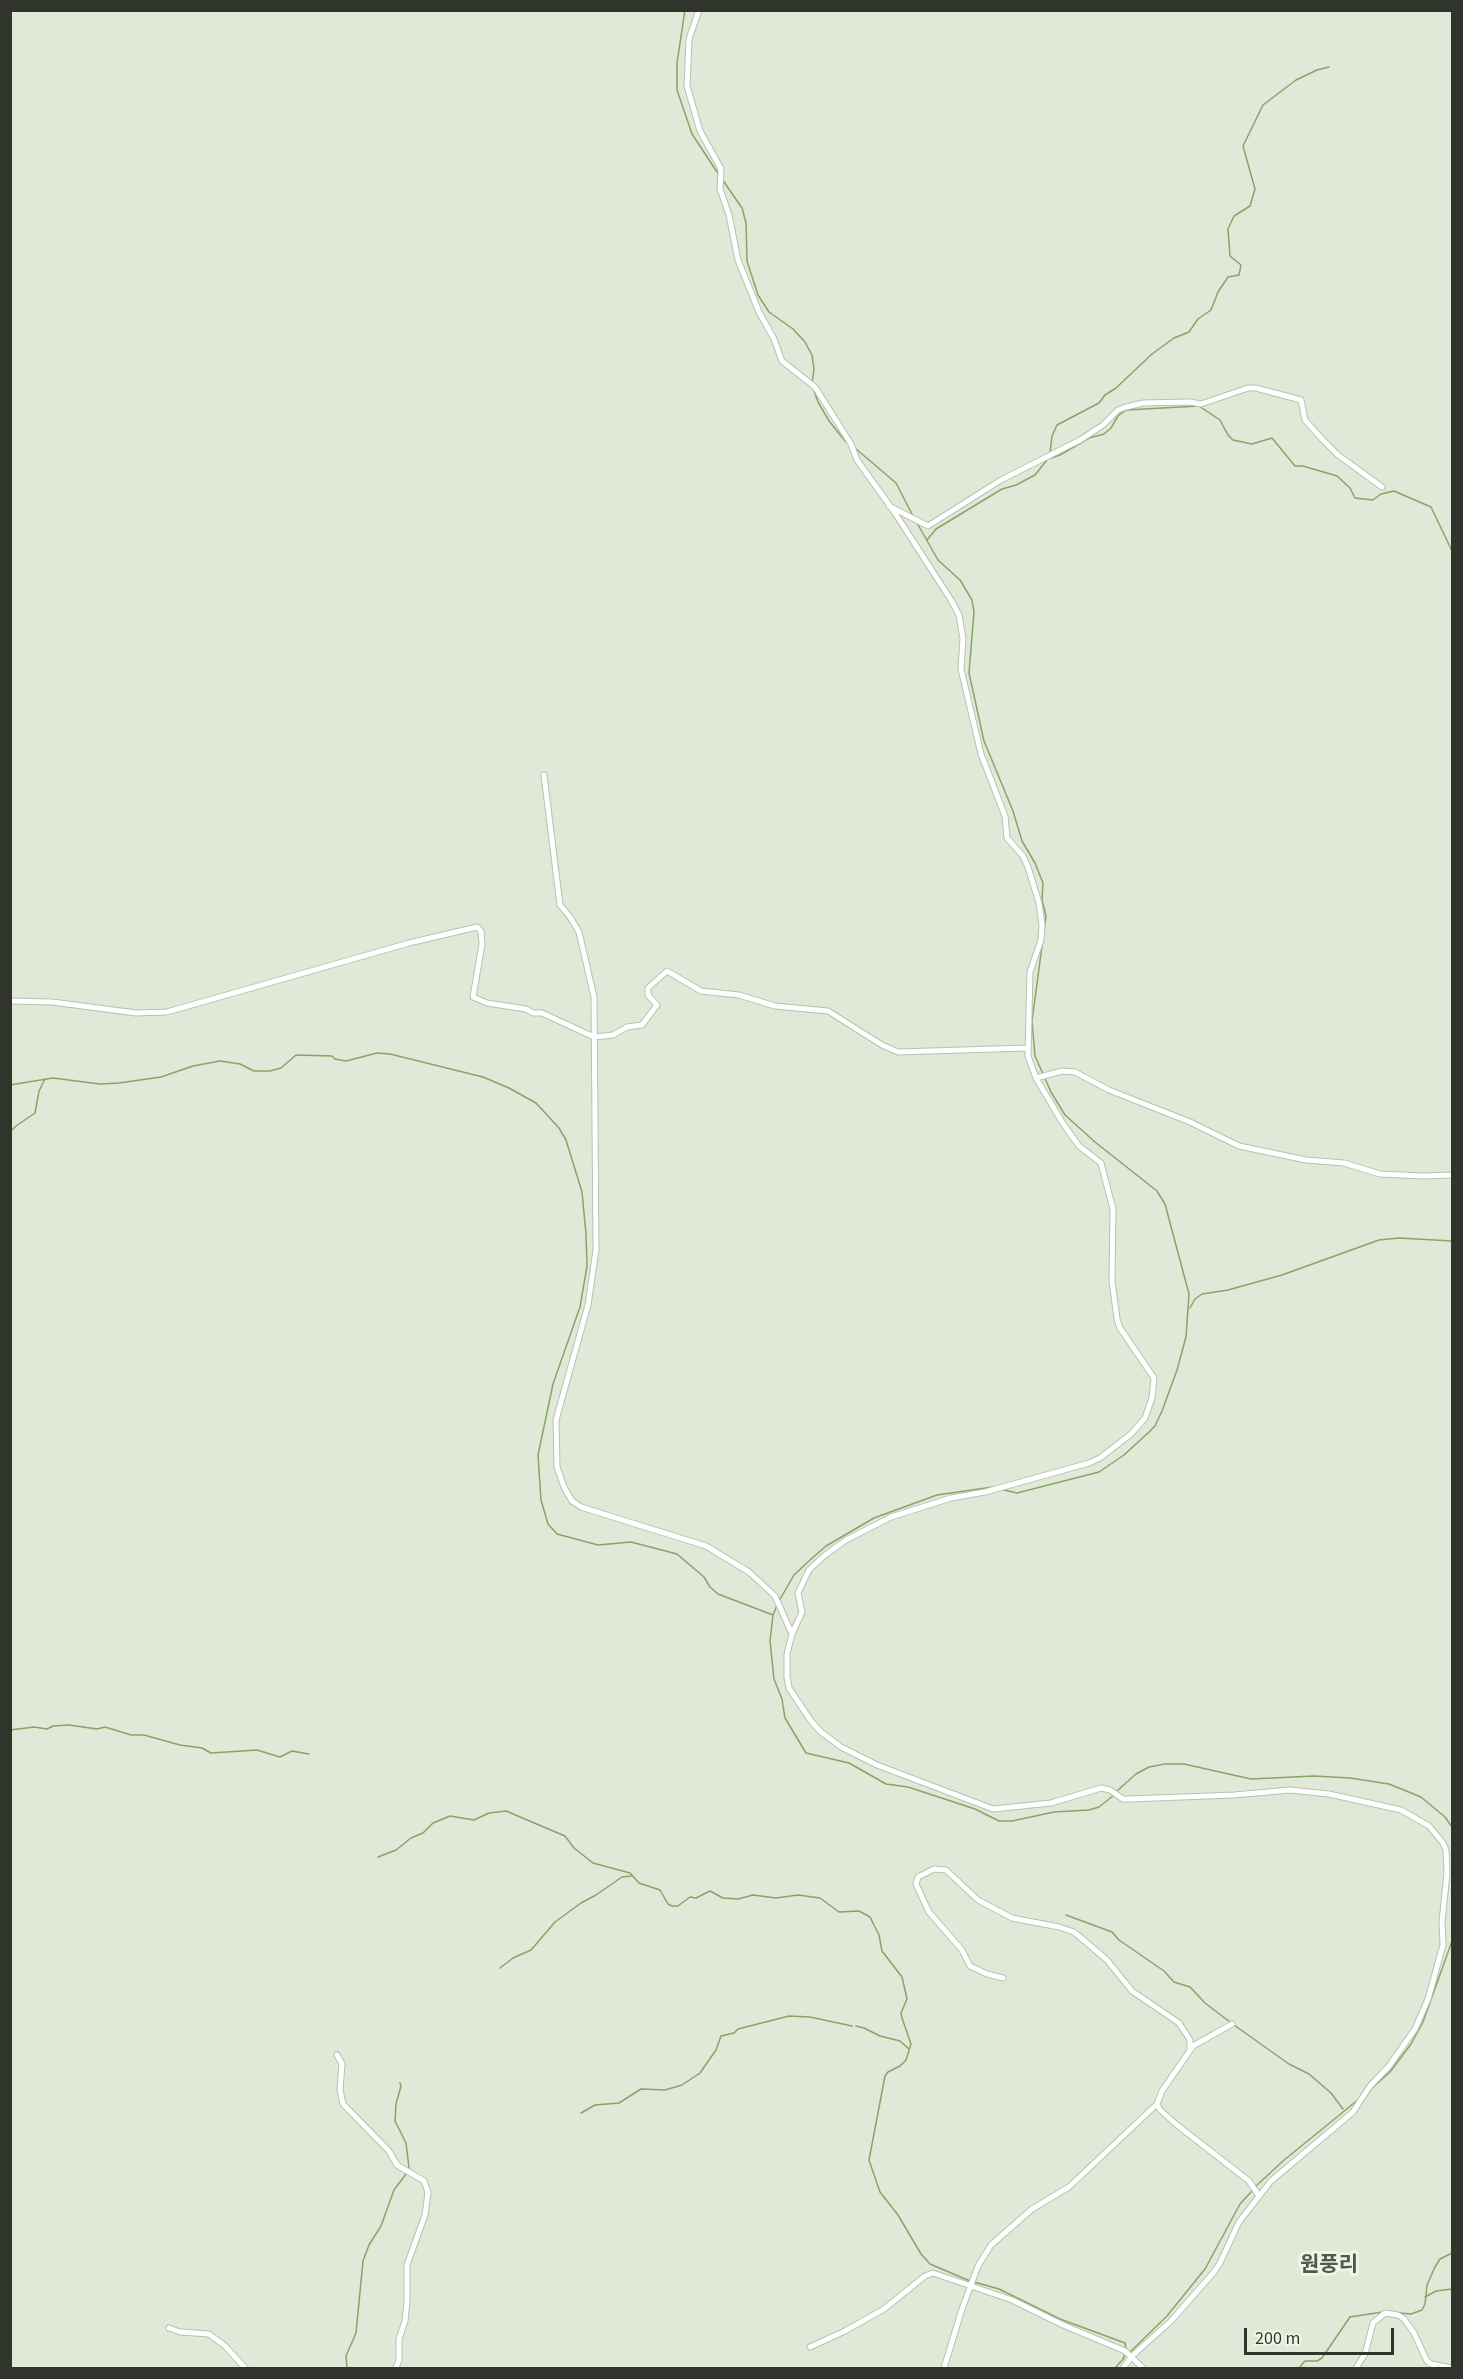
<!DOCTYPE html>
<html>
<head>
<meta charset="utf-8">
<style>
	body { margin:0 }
	#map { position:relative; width:1463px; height:2379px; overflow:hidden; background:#e0e8d7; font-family:"Source Sans 3",sans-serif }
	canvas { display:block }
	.frame { position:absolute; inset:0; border:12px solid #31342d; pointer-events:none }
	.scale { position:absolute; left:1244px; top:2328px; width:150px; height:27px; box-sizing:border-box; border:3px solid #31342d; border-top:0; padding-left:8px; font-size:18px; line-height:21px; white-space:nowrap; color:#31342d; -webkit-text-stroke:4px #eef5e4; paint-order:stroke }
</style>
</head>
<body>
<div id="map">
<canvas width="1463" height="2379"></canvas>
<div class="frame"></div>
<div class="scale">200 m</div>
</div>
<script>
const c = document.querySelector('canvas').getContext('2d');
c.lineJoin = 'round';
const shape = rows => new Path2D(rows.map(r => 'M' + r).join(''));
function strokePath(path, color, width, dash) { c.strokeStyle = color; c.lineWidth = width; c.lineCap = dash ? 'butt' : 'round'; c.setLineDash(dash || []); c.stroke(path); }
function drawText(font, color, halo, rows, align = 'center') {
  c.font = font + ' "Source Sans 3","Noto Sans KR",sans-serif'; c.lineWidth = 6; c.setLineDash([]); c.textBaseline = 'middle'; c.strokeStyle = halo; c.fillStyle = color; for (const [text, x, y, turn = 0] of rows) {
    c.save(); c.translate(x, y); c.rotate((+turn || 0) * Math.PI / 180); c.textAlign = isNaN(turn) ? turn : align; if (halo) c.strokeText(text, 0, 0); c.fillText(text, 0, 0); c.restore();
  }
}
strokePath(shape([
	[685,10,677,63,677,90,692,134,719,175],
	[722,179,742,208,746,223,747,261,758,295,769,312,793,329,805,342,812,355,814,369,812,383],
	[813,388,818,402,829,421,846,442],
	[855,448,896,483,913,516],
	[1050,453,1052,436,1057,425,1099,403,1105,395,1116,388,1152,354,1174,338,1189,332,1198,319,1211,310,1218,292,1228,277,1239,275,1241,265,1230,256,1228,229,1234,216,1250,206,1255,189,1243,146,1263,105,1296,80,1317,70,1329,67],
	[1051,458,1060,455,1089,438,1104,434,1111,428,1118,416,1126,410,1199,406,1220,420,1228,435,1233,440,1252,444,1272,438,1295,466,1303,466,1337,476,1350,488,1355,498,1373,500,1381,494,1394,491,1431,507,1452,551],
	[917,523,938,560,960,580,972,600,974,612,969,673,984,741,1013,811,1022,841,1035,863,1043,883,1042,900,1046,916,1032,1021,1035,1056,1051,1092,1065,1115,1095,1142,1157,1191,1165,1204,1189,1294,1186,1337,1177,1370,1162,1411,1155,1426,1148,1433,1124,1455,1099,1472,1017,1493,1004,1490],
	[927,540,936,529,1002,489,1016,485,1035,475,1047,460],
	[10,1085,53,1078,100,1084,119,1083,161,1077,193,1066,220,1061,240,1064,254,1071,270,1071,281,1068,296,1055,332,1056,335,1059,346,1061,377,1053,390,1054,483,1077,509,1088,536,1103,559,1128,566,1140,582,1192,586,1234,587,1266,580,1307,553,1384,538,1455,541,1500,548,1524,557,1534,598,1545,631,1542,677,1554,704,1577,710,1587,718,1594,773,1615],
	[10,1132,16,1126,35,1113,39,1091,45,1079],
	[1190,1308,1195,1299,1202,1294,1228,1290,1282,1275,1379,1240,1399,1238,1452,1241],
	[779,1601,794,1575,810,1560,826,1546,874,1518,937,1495,993,1487],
	[777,1605,773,1615,770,1641,774,1679,782,1699,785,1718,806,1753,849,1763,886,1784,908,1787,975,1809,999,1821,1012,1821,1054,1812,1089,1810,1099,1807,1114,1795],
	[10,1730,34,1727,47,1729,53,1726,69,1725,97,1729,105,1727,131,1735,144,1735,180,1745,202,1748,211,1753,257,1750,280,1757,292,1751,309,1754],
	[1117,1791,1136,1774,1149,1767,1165,1764,1184,1764,1251,1779,1314,1776,1350,1778,1389,1784,1421,1797,1445,1817,1452,1827],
	[378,1857,396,1850,411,1838,423,1833,433,1823,450,1816,474,1820,489,1813,506,1811,565,1836,574,1848,593,1863,630,1873,639,1883,660,1890,668,1904,672,1906,678,1906,690,1897,696,1898,710,1891,723,1898,738,1899,753,1895,776,1898,798,1895,820,1898,839,1912,859,1911,870,1917,879,1935,882,1951,902,1977,907,1999,901,2013,902,2018,911,2044,906,2060,900,2066,888,2072,885,2076,869,2160,880,2192,898,2215,921,2254,930,2264,970,2281],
	[1066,1915,1112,1932,1119,1940,1164,1971,1174,1982,1190,1987,1205,2003,1230,2022],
	[500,1968,513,1958,531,1950,555,1922,581,1903,596,1895,622,1877,631,1876],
	[1234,2025,1289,2064,1309,2074,1331,2093,1343,2109],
	[856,2026,864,2028,880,2036,900,2041,909,2049],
	[400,2083,401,2086,396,2104,395,2121,406,2143,409,2168],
	[1372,2088,1390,2072,1411,2044,1423,2022,1452,1941],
	[581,2113,595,2105,619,2103,641,2089,665,2090,682,2085,700,2073,716,2050,721,2036,734,2033,738,2029,789,2016,810,2017,852,2026],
	[1255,2187,1283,2161,1359,2099],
	[974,2282,999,2289,1060,2319,1125,2343,1126,2349],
	[1425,2297,1436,2291,1452,2289],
	[1400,2313,1411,2314,1422,2310,1425,2304,1427,2285,1435,2267,1440,2259,1452,2253],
	[1129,2353,1167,2316,1205,2269,1240,2204,1252,2191],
	[1123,2359,1125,2354],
	[347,2368,346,2356,356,2333,363,2261,369,2245,381,2226,394,2190,406,2174],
	[1115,2368,1124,2358],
	[1299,2368,1305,2361,1317,2361,1322,2358,1350,2317,1383,2312]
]), '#8aa366', 1.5);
const street = shape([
	[699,10,689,39,687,86,700,131,721,169,720,189,729,215,738,260,759,312,774,339,782,361,815,387,851,444,857,460,895,513,951,600,959,615,963,639,961,669,981,754,1005,816,1007,838,1023,856,1028,867,1039,903,1042,925,1041,940,1030,972,1028,1056,1036,1078,1062,1122,1079,1146,1101,1163,1113,1209,1112,1281,1117,1319,1120,1328,1154,1378,1152,1398,1145,1418,1131,1434,1100,1458,1089,1463,985,1492,951,1498,891,1517,846,1540,824,1556,809,1570,798,1593,802,1612,792,1634,787,1654,787,1677,789,1688,811,1721,821,1732,841,1747,877,1765,993,1809,1051,1803,1101,1788,1110,1790,1123,1799,1129,1799,1234,1795,1290,1790,1329,1794,1401,1810,1429,1826,1443,1843,1446,1850,1447,1873,1442,1922,1443,1945,1428,1999,1415,2029,1389,2066,1370,2086,1353,2112,1271,2181,1239,2222,1220,2263,1214,2272,1171,2321,1132,2356,1123,2368],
	[889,506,928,526,1001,480,1080,440,1103,425,1118,410,1126,407,1143,403,1190,402,1201,404,1248,388,1256,388,1301,400,1305,420,1322,439,1338,455,1382,487],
	[544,775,560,905,570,917,579,932,594,997,596,1250,588,1305,556,1420,557,1467,564,1487,572,1501,581,1507,706,1546,749,1572,775,1596,792,1634],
	[10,1001,52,1002,136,1013,167,1012,409,943,477,927,481,931,482,944,473,997,487,1003,526,1009,533,1013,542,1013,594,1037,613,1035,627,1027,642,1025,657,1005,648,995,648,988,667,971,701,991,739,995,775,1006,828,1011,882,1045,898,1052,1026,1048],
	[1036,1078,1062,1071,1075,1072,1109,1090,1190,1122,1239,1146,1306,1160,1344,1163,1380,1174,1424,1176,1452,1175],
	[1003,1978,987,1974,970,1966,962,1950,929,1912,916,1884,918,1877,934,1869,946,1870,978,1900,1012,1918,1059,1927,1074,1932,1107,1960,1132,1991,1179,2023,1190,2040,1190,2050],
	[1232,2024,1193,2046,1162,2091,1157,2104,1160,2110,1177,2125,1249,2181,1259,2196],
	[337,2055,342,2064,340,2090,343,2104,389,2151,397,2165,424,2181,428,2192,425,2215,407,2265,407,2302,405,2321,399,2339,399,2360,396,2368],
	[169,2328,180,2332,209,2334,225,2346,245,2368],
	[810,2347,845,2331,884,2309,925,2276,933,2273,1012,2300,1063,2325,1125,2351,1143,2368],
	[944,2368,962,2309,978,2266,991,2245,1032,2209,1069,2187,1157,2104],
	[1356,2368,1365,2354,1373,2323,1385,2313,1398,2315,1404,2319,1414,2333,1427,2361,1431,2364,1452,2368]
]);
strokePath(street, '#b9c1b1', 7);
strokePath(street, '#fff', 5);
drawText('bold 21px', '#52584b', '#eef5e4', [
	["원풍리",1329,2266]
]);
</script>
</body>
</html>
